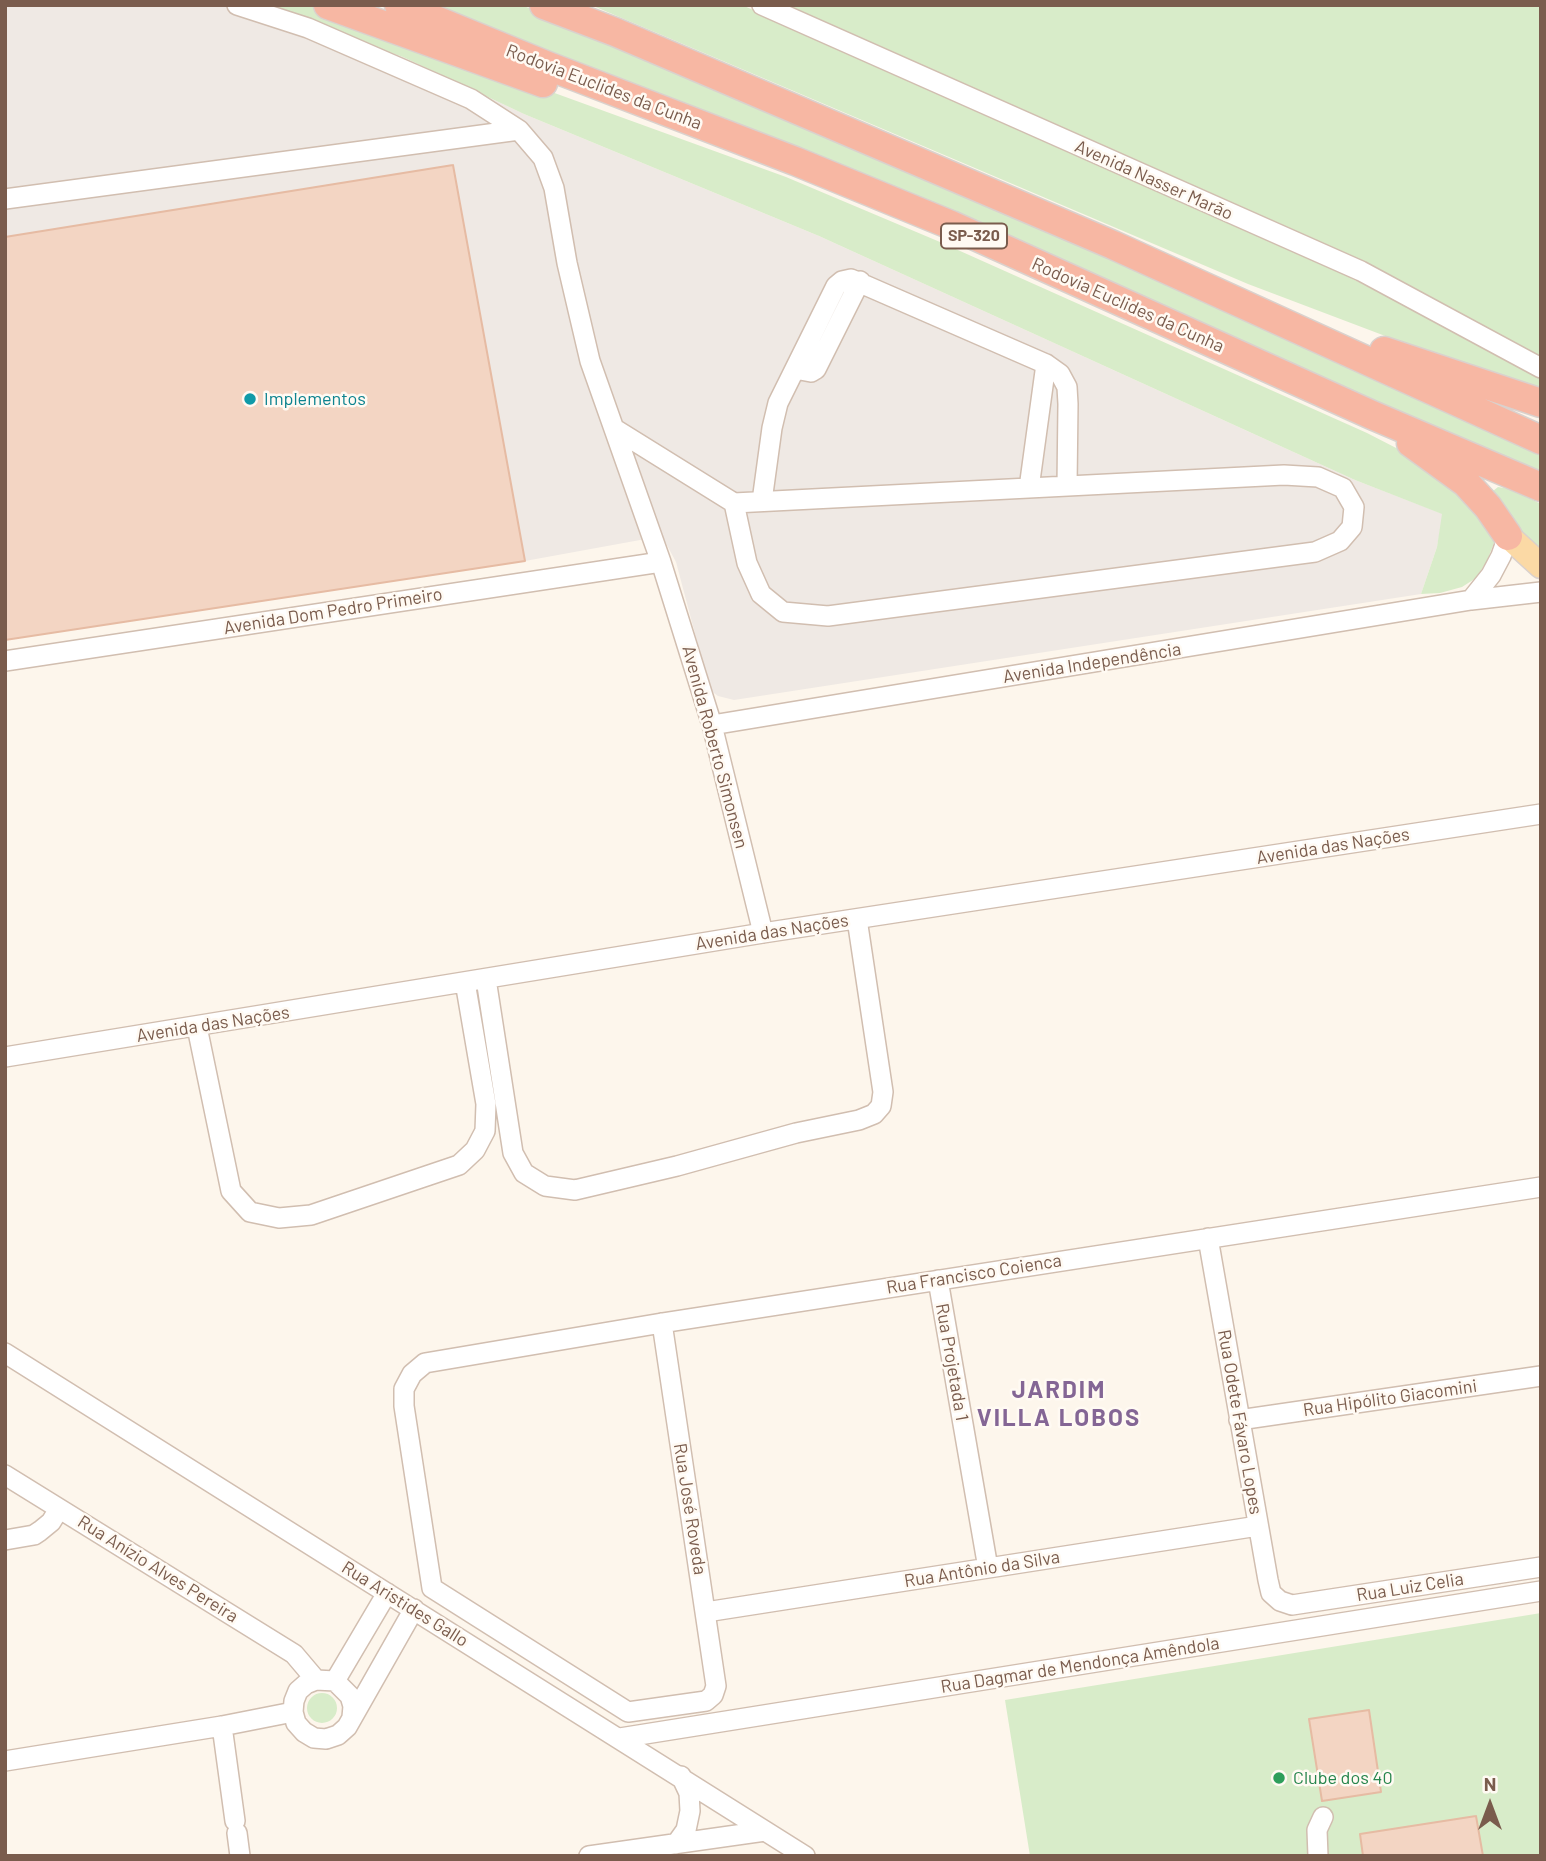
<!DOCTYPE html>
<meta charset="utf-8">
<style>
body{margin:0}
#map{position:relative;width:1546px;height:1861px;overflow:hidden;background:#fdf6ec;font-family:Barlow,sans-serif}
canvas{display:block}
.frame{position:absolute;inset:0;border:7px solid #7a5c4d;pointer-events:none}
.north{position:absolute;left:1455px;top:1770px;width:70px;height:70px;-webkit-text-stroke:5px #fffaf3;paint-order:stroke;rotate:0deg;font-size:19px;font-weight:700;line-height:28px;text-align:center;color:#7a5c4d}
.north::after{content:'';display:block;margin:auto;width:24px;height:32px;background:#7a5c4d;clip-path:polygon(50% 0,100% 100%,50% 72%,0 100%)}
</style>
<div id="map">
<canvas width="1546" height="1861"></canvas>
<div class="frame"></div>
<div class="north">N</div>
</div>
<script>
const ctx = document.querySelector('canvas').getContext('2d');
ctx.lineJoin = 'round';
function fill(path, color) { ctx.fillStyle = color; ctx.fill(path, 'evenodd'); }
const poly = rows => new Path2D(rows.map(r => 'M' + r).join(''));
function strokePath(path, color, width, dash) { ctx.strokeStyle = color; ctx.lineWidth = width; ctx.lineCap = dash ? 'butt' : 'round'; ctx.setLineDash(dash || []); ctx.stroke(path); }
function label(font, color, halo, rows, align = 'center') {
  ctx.font = font + ' Barlow,sans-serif'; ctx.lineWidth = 5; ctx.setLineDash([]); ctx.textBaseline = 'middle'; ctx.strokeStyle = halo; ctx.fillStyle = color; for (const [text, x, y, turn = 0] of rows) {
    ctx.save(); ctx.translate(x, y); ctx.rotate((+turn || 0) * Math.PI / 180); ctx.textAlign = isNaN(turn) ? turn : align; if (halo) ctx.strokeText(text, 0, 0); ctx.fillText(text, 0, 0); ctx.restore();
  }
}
fill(poly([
 [5,5,257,5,403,57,524,114,819,236,1355,480,1443,514,1437,547,1421,594,734,700,718,696,710,690,676,562,662,536,525,561,5,640]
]), '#efe9e4');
fill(poly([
 [257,5,312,5,786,177,940,242,1367,433,1435,468,1460,488,1495,540,1487,561,1476,578,1462,587,1440,593,1421,594,1437,547,1442,514,1355,480,819,236,524,114,403,57],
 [421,5,521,5,612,40,1541,448,1541,477],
 [591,5,742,5,1347,276,1541,376,1541,395,1248,284],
 [783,5,1541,5,1541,362],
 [1498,487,1510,489,1541,504,1541,554,1522,537,1495,497,1493,491],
 [1541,1613,1541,1856,1030,1856,1005,1700],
 '307 1708a15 15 0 1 1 30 0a15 15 0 1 1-30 0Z'
]), '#d8ecc9');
const building = poly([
 [453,165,525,561,5,640,5,237,453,165],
 [1369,1710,1381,1792,1322,1801,1309,1719,1369,1710],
 [1476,1816,1483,1856,1363,1856,1360,1834,1476,1816]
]);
fill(building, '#f3d5c3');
strokePath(building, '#e6bba3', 2);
const minor = poly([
 [237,5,308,28,471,99,519,130,543,158,554,188,567,263,590,361,661,562,712,725,763,933],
 [762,5,1361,271,1541,368],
 [5,199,519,130],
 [795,369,811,372,816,369,860,281],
 [615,429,734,503,1284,475,1318,477,1343,488,1354,507,1352,527,1340,541,1315,552,828,616,783,612,761,594,747,563,734,503],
 [1029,488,1046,364],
 [762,501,772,428,778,403,836,286,842,281,851,279,1046,364,1060,374,1067,387,1068,404,1067,486],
 [1471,600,1491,575,1501,556,1508,536],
 [5,661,661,562],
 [712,725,1471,600,1541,592],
 [486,979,513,1153,524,1173,545,1186,575,1190,677,1166,796,1133,859,1120,874,1114,881,1106,883,1092,857,919],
 [197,1027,231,1191,250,1212,279,1218,311,1215,459,1165,475,1150,485,1131,486,1104,465,982],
 [5,1057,763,933,1541,814],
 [1208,1238,1268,1580,1271,1593,1280,1601,1292,1605,1541,1567],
 [938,1280,988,1568],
 [662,1323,716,1686,713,1695,706,1701,628,1712,432,1588,404,1406,404,1389,412,1374,425,1363,662,1323,1541,1187],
 [5,1353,805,1856],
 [1239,1420,1541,1376],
 [5,1475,294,1654,316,1680],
 [5,1540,34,1535,40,1531,51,1522,59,1509],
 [706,1612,1258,1526],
 [335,1681,387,1593],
 [352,1717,353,1706,350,1696,335,1681,316,1680,306,1684,298,1691,294,1701,293,1712,296,1723,304,1732,314,1738,326,1739,338,1735,347,1727,414,1609],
 [222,1726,235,1821],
 [620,1738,1541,1591],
 [5,1761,222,1726,293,1712],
 [237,1833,240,1856],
 [676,1844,686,1830,690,1811,689,1793,681,1776],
 [589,1856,765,1831],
 [1318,1856,1317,1830,1323,1817]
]);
const major = poly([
 [1508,536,1541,566]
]);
const highway = poly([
 [328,5,543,83],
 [399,5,548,66,795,161,951,225,1372,415,1541,487],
 [544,5,615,32,1113,245,1541,440],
 [1384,351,1541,403],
 [1411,443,1466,483,1488,507,1508,536]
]);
strokePath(minor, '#d1beb0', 22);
strokePath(major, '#dad1cd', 27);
strokePath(highway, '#dad1cd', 31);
strokePath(minor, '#fff', 19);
strokePath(major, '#fbd9a5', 24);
strokePath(highway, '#f7b7a3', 28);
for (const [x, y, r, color] of [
 [250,399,7,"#0f9aa8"],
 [1279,1778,7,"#2e9e5b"]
]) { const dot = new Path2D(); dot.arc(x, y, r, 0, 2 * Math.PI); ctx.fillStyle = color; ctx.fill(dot); strokePath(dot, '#fffaf3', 2.5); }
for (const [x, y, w] of [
 [974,236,66]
]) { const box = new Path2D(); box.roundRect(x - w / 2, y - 12.5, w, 25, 5); ctx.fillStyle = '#fffaf3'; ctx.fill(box); strokePath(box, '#7a5c4d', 2); }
label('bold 16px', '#7a5c4d', null, [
 ["SP-320",974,236]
]);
label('18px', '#7a5c4d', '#fffaf3', [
 ["Rodovia Euclides da Cunha",604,87,21],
 ["Avenida Nasser Marão",1154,180,24],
 ["Rodovia Euclides da Cunha",1128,305,24],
 ["Avenida Dom Pedro Primeiro",333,611,-9],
 ["Avenida Independência",1092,663,-9],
 ["Avenida Roberto Simonsen",715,747,75],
 ["Avenida das Nações",1333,846,-9],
 ["Avenida das Nações",772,932,-9],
 ["Avenida das Nações",213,1024,-9],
 ["Rua Francisco Coienca",974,1274,-9],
 ["Rua Projetada 1",952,1362,80],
 ["Rua Hipólito Giacomini",1390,1398,-8],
 ["Rua Odete Fávaro Lopes",1240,1422,80],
 ["Rua José Roveda",690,1509,81],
 ["Rua Anízio Alves Pereira",158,1569,32],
 ["Rua Antônio da Silva",982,1569,-9],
 ["Rua Luiz Celia",1410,1587,-9],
 ["Rua Aristides Gallo",405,1604,32],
 ["Rua Dagmar de Mendonça Amêndola",1080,1665,-9]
]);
label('18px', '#0d838f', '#fffaf3', [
 ["Implementos",264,399]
], 'left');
label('18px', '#27864d', '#fffaf3', [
 ["Clube dos 40",1293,1778]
], 'left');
ctx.letterSpacing = '2px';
label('bold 24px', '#846695', '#fffaf3', [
 ["JARDIM",1059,1390],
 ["VILLA LOBOS",1059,1418]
]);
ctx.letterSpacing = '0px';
</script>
